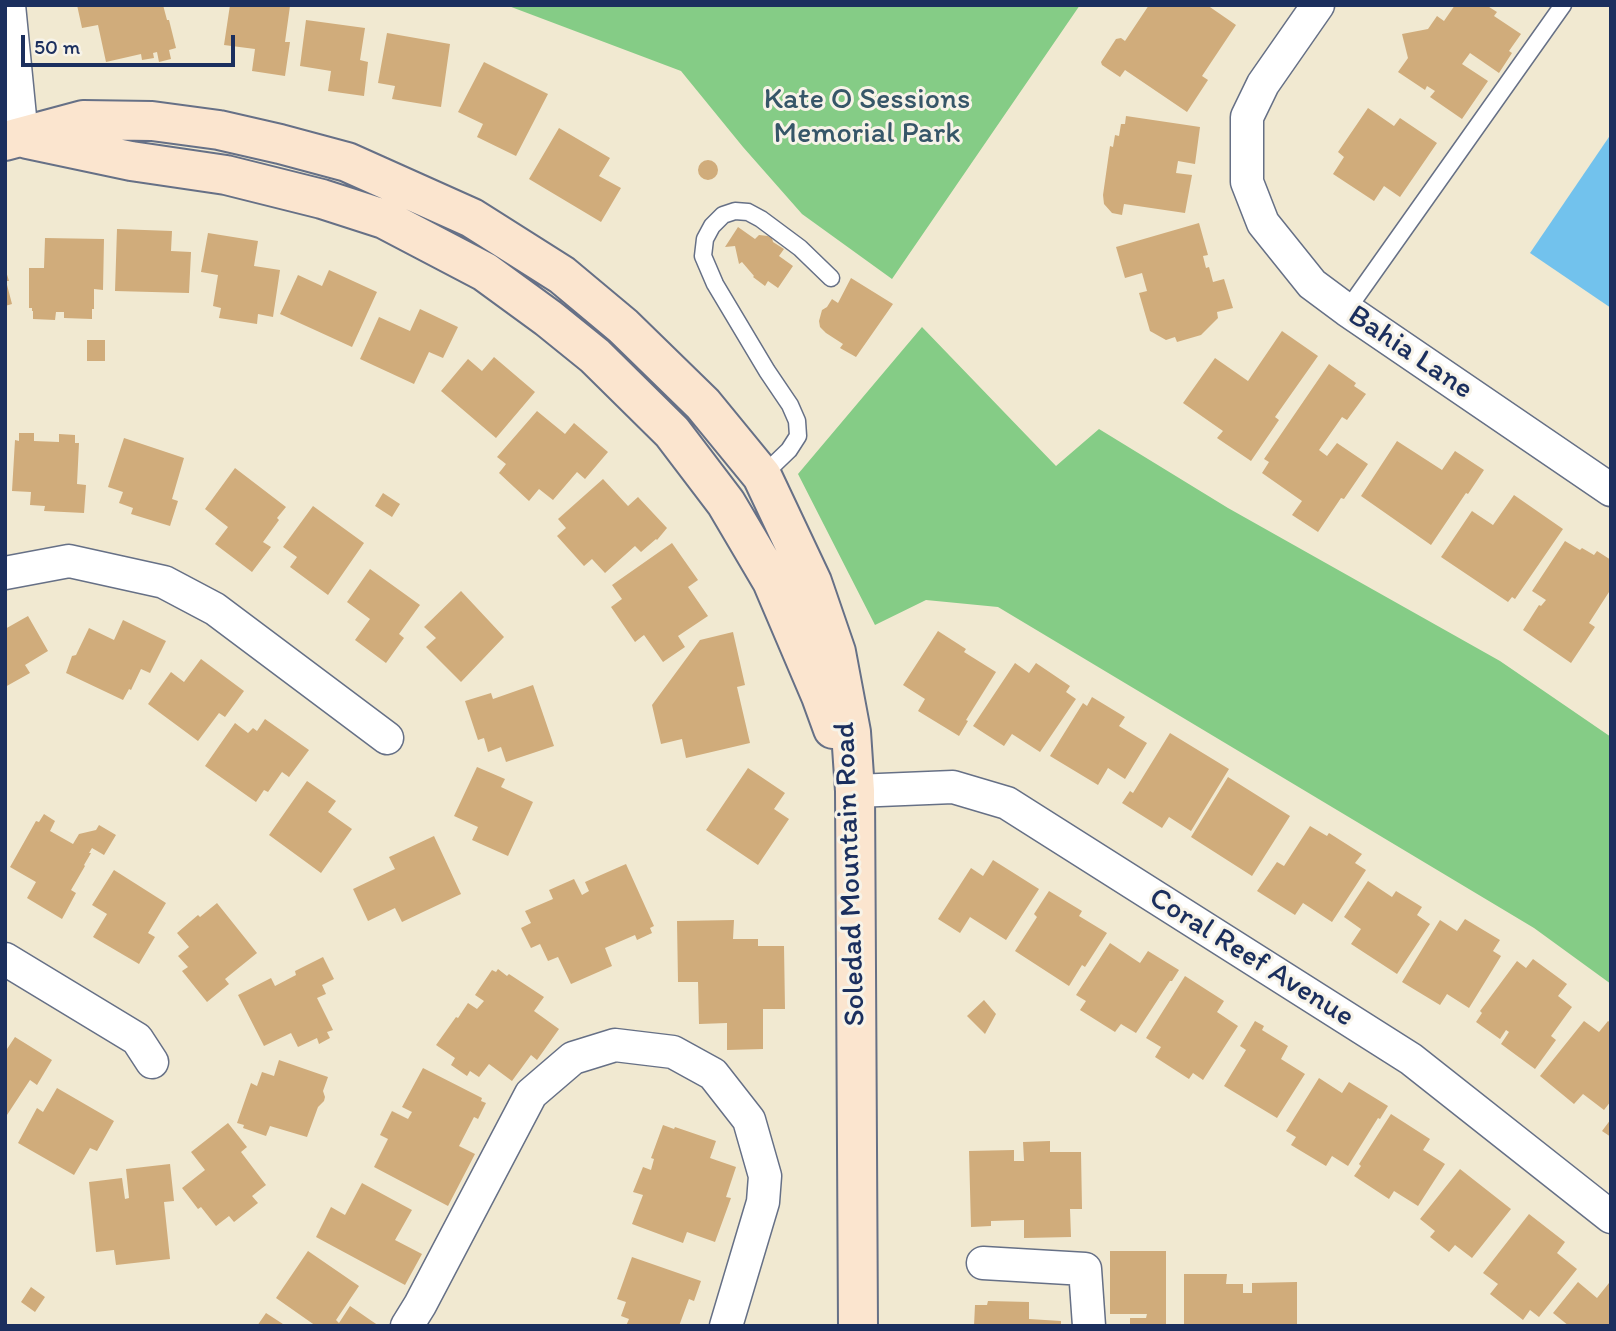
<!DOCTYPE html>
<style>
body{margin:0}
#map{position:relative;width:1616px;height:1331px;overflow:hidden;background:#f1e9d1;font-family:Itim,sans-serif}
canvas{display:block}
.frame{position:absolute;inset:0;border:7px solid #1b2f5e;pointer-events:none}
.scale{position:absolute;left:21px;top:35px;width:214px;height:32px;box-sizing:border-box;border:4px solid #1b2f5e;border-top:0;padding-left:9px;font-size:21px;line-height:24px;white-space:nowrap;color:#1b2f5e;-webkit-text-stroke:5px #f7f3e8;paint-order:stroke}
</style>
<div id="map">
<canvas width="1616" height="1331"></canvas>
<div class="frame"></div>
<div class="scale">50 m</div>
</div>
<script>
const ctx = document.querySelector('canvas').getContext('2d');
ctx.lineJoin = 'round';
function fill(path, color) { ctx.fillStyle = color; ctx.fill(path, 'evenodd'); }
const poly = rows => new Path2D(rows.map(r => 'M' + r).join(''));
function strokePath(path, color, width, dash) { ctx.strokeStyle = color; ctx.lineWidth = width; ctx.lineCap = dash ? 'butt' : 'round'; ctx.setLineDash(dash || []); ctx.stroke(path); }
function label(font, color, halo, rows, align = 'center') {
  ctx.font = font + ' Itim,sans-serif'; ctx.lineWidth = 6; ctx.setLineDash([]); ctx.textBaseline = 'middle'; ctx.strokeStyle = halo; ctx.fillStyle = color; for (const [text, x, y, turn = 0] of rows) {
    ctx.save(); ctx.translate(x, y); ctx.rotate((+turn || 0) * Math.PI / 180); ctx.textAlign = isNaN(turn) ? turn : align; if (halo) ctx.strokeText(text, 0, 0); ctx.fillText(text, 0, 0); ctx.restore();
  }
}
fill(poly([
 [506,5,1080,5,892,279,802,214,743,147,681,71],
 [922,327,1056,466,1099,429,1228,508,1500,661,1611,737,1611,984,1534,928,998,607,926,600,875,625,798,474]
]), '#85cc86');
fill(poly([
 [1611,134,1611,308,1530,253]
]), '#72c2ed');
fill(poly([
 [77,5,163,5,167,20,169,20,176,48,169,50,171,59,159,62,157,52,153,53,154,58,142,60,141,54,106,62,98,25,82,28],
 [230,5,290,6,285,42,290,42,285,76,252,71,255,49,224,45],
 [1149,5,1207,5,1236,25,1202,76,1208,80,1187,112,1125,70,1120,77,1102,65,1101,62,1116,39,1121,38,1125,41],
 [1455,5,1486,5,1497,12,1494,16,1521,34,1509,51,1512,53,1499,73,1470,53,1462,64,1488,81,1462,119,1430,97,1435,91,1427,86,1425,90,1398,72,1408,58,1402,34,1428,29,1437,16,1444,21],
 [306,20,365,28,360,60,368,62,364,96,328,91,331,71,300,66],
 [387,33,450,44,441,107,392,99,395,86,378,83],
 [484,62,548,94,516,156,477,137,483,124,458,112],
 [1368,108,1394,126,1400,118,1437,143,1400,197,1384,186,1374,201,1333,174,1344,157,1338,152],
 [1126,116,1200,127,1195,164,1178,161,1176,173,1192,175,1185,213,1124,204,1122,215,1112,213,1104,204,1103,195,1110,146,1113,147,1115,135,1119,136,1121,124,1125,124],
 [559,128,610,158,599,176,621,188,601,222,529,179],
 '698 170a10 10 0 1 1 20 0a10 10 0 1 1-20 0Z',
 [1199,223,1208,255,1203,256,1206,268,1209,267,1213,282,1224,279,1233,308,1217,312,1218,318,1201,335,1177,342,1175,337,1166,340,1150,331,1139,293,1147,291,1142,273,1125,278,1116,247],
 [738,227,755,239,759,235,768,236,772,238,773,242,784,249,779,256,793,266,778,288,768,281,765,286,753,277,754,276,742,262,739,264,735,246,725,247],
 [117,229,172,231,171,251,191,252,189,293,115,291],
 [208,233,258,241,254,266,280,270,273,317,258,314,257,324,219,318,221,308,213,306,218,275,201,272],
 [45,238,104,239,103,290,94,289,94,309,92,309,92,319,64,318,64,312,56,312,55,320,33,319,33,311,32,311,32,308,29,308,29,268,44,268],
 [5,268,9,281,6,281,12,304,5,306],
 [329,270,377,292,352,347,280,314,298,275,322,286],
 [851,278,893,304,856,357,840,348,843,344,826,333,820,327,819,321,822,310,827,307,832,299,838,303],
 [420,309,458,327,443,358,429,352,414,384,360,359,379,317,410,331],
 [1282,331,1318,356,1275,417,1279,420,1251,461,1217,438,1223,431,1183,403,1215,358,1248,381],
 [87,340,105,340,105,361,87,361],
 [494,357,535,392,496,438,441,391,468,359,482,371],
 [1329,364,1356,383,1354,386,1366,394,1347,420,1342,417,1319,450,1327,456,1337,443,1368,464,1344,499,1341,498,1318,532,1292,515,1302,501,1262,473,1269,462,1264,459],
 [537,411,565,434,574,423,608,452,585,479,577,472,553,500,539,489,529,501,499,473,506,464,497,457],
 [19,433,34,433,34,441,59,442,59,434,75,435,75,443,79,443,77,484,86,485,84,513,44,511,45,506,30,505,31,492,12,491,15,440,19,441],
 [124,438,184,458,172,499,178,501,170,526,131,514,133,508,119,503,123,492,108,487],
 [1397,441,1442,470,1455,451,1484,470,1468,494,1466,493,1431,545,1361,496],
 [235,468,286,507,277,518,279,520,263,542,271,547,252,572,215,544,228,527,205,509],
 [603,479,628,506,638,497,667,528,657,540,656,539,641,552,635,546,605,573,592,559,584,566,557,536,566,528,558,519],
 [383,493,400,504,392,517,375,506],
 [1514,495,1563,529,1515,599,1512,597,1508,602,1441,557,1472,511,1493,525],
 [313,506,364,543,328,595,290,567,297,557,283,547],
 [1565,541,1580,550,1582,548,1594,555,1597,551,1611,560,1611,593,1609,592,1589,623,1595,627,1571,663,1523,630,1539,605,1541,606,1546,600,1532,591],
 [672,543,698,580,688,587,708,616,678,636,685,647,663,662,644,635,635,642,611,607,622,599,612,585],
 [370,569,420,605,399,634,404,638,386,663,355,640,370,619,347,602],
 [461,591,504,637,461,682,426,647,436,638,424,627],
 [28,616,48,651,25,665,30,673,5,687,5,629],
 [123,620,166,641,150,673,141,669,131,690,129,689,123,700,66,673,72,656,76,655,89,628,114,640],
 [938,631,966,649,964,652,996,672,966,720,968,721,959,736,918,711,925,699,903,685],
 [733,632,745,685,737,687,750,743,686,758,682,739,661,744,652,705,700,640],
 [201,659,244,691,225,717,219,713,198,741,148,704,171,672,184,682],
 [1015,663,1029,673,1036,663,1070,686,1066,692,1076,699,1040,752,1012,734,1004,746,973,726],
 [533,685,554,746,506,762,501,747,488,752,484,738,478,740,465,701,491,693,493,699],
 [1092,697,1125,717,1119,726,1147,743,1125,779,1108,768,1098,785,1050,756,1083,703,1087,706],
 [265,719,309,750,289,777,282,772,268,792,264,790,256,802,205,766,235,723,248,733,253,728,257,731],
 [1170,733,1229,769,1191,831,1169,817,1162,828,1122,803,1130,791,1133,793],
 [477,767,505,779,501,787,533,802,508,856,472,840,478,827,454,816],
 [748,768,785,793,774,809,789,819,758,865,706,830],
 [1228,777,1290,816,1252,876,1191,837],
 [307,781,336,801,328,812,352,829,321,873,269,835],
 [44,814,55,821,50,831,73,844,79,834,96,830,99,825,116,835,104,855,92,848,89,853,91,853,84,865,85,866,71,890,76,893,62,919,27,898,36,882,10,867,36,821,39,822],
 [1310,826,1327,836,1329,833,1362,854,1355,863,1366,870,1332,922,1303,903,1295,915,1257,891,1277,862,1284,866],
 [434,836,461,894,402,922,395,908,368,921,353,889,395,869,389,857],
 [993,860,1039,889,1006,940,970,917,960,933,938,919,971,868,983,876],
 [626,864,654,926,650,928,652,933,637,940,635,935,605,948,612,966,571,984,558,957,548,961,540,944,531,948,521,928,531,923,525,911,553,899,549,890,574,879,582,895,589,891,585,882],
 [114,870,166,903,148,933,155,937,139,964,93,937,107,914,92,905],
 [1368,881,1392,897,1396,891,1422,907,1417,915,1430,924,1397,974,1351,944,1361,929,1344,917],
 [1049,891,1082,911,1079,916,1107,933,1085,967,1082,965,1069,986,1015,951,1037,917,1034,914],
 [217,903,257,953,225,979,229,984,207,1002,182,971,188,967,178,956,189,947,177,933,198,915,200,917],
 [1465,919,1500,940,1493,951,1501,956,1469,1008,1447,994,1440,1005,1402,982,1440,920,1457,931],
 [734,920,733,939,758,939,758,946,784,946,785,1009,763,1009,763,1049,727,1050,727,1023,699,1024,698,982,678,982,677,921],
 [1110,943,1140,963,1148,951,1179,970,1172,981,1170,981,1136,1033,1121,1024,1115,1032,1080,1010,1086,1001,1076,995],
 [323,957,334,979,322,985,326,994,317,998,333,1030,327,1032,330,1038,319,1044,317,1038,298,1047,291,1033,264,1046,238,995,271,978,275,986,296,975,295,971],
 [1533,959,1567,984,1558,996,1572,1007,1551,1036,1556,1040,1535,1069,1501,1044,1509,1032,1506,1030,1500,1039,1476,1022,1482,1013,1480,1011,1517,961,1526,968],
 [498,969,507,976,509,974,544,997,534,1011,559,1029,537,1060,531,1055,512,1081,489,1064,479,1077,470,1071,467,1076,451,1065,455,1058,436,1045,456,1017,458,1018,468,1003,477,1009,484,1001,475,995,492,970,496,972],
 [1185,976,1224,1001,1217,1012,1238,1026,1203,1080,1193,1073,1189,1079,1155,1057,1161,1047,1146,1038],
 [984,1000,996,1014,985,1034,967,1016],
 [1255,1021,1264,1026,1262,1030,1288,1046,1281,1059,1305,1074,1277,1118,1224,1086,1246,1050,1240,1046],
 [1584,1021,1599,1032,1608,1021,1611,1023,1611,1101,1604,1110,1583,1094,1574,1104,1540,1076],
 [15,1037,52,1060,37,1085,30,1080,7,1115,5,1114,5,1052],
 [279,1060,328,1077,323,1091,325,1097,324,1101,318,1107,307,1137,270,1126,266,1136,243,1128,244,1125,237,1123,251,1083,257,1086,262,1072,274,1076],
 [423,1068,482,1098,481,1101,486,1103,478,1119,474,1117,459,1146,475,1154,448,1206,374,1167,388,1139,380,1135,392,1111,408,1119,412,1112,402,1107],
 [1319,1078,1342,1093,1349,1082,1388,1106,1380,1119,1378,1118,1348,1166,1332,1156,1326,1166,1291,1145,1296,1137,1286,1131],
 [57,1088,114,1121,97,1151,90,1148,74,1175,18,1143,37,1108,43,1112],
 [1391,1114,1430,1139,1423,1150,1445,1164,1418,1206,1394,1191,1389,1199,1354,1176,1361,1166,1359,1164],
 [1611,1119,1611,1137,1602,1131],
 [228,1123,247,1147,241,1152,266,1185,252,1196,258,1203,234,1222,229,1216,216,1226,201,1207,198,1209,182,1188,205,1170,191,1152],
 [663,1125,674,1129,675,1127,716,1141,710,1158,736,1167,726,1197,731,1198,715,1242,687,1232,683,1243,632,1224,643,1195,633,1192,643,1167,651,1170,654,1159,651,1158],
 [1050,1141,1050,1152,1081,1152,1082,1209,1070,1209,1071,1237,1024,1238,1024,1220,991,1221,991,1226,971,1227,969,1151,1014,1150,1014,1161,1024,1161,1023,1142],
 [170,1164,174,1201,164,1202,170,1259,116,1265,114,1250,96,1252,89,1182,122,1178,125,1199,129,1198,126,1169],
 [1460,1169,1511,1209,1472,1258,1455,1245,1449,1252,1430,1237,1435,1231,1420,1219],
 [362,1183,412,1210,395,1240,422,1254,405,1285,316,1237,331,1207,345,1215],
 [1529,1214,1565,1242,1557,1253,1577,1269,1539,1317,1530,1310,1523,1320,1490,1294,1498,1284,1483,1273],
 [308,1251,359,1286,336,1320,339,1323,350,1306,379,1326,316,1326,276,1298],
 [1110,1251,1166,1251,1166,1326,1130,1326,1130,1318,1146,1318,1147,1314,1110,1314],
 [632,1257,701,1281,694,1301,689,1299,679,1326,626,1326,629,1319,621,1316,626,1302,617,1299],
 [1184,1274,1227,1274,1226,1284,1243,1284,1243,1293,1252,1293,1252,1283,1297,1282,1297,1326,1184,1326],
 [1578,1282,1597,1298,1609,1283,1611,1285,1611,1326,1569,1326,1553,1313],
 [31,1287,45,1297,35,1312,21,1302],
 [988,1301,1029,1302,1029,1319,1061,1321,1061,1326,974,1326,975,1305,987,1305],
 [266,1313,286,1326,257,1326]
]), '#d0ac7b');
const lane = poly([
 [1347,310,1563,5],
 [762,476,789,450,798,436,797,421,790,405,767,371,715,284,703,256,705,239,712,226,723,215,735,211,748,212,761,219,800,248,831,278]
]);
const street = poly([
 [9,5,22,137],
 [1318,5,1263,84,1247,117,1247,182,1263,223,1312,284,1347,310,1611,490],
 [5,573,69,561,164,582,215,609,387,738],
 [855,791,953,787,1007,803,1411,1059,1611,1217],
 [5,959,137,1039,152,1062],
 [983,1263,1085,1269,1089,1326],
 [407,1326,420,1305,531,1094,573,1058,615,1045,673,1052,713,1074,749,1120,765,1176,763,1202,726,1326]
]);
const secondary = poly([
 [27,139,131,161,226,175,322,199,384,219,485,272,548,318,595,356,672,432,726,503,772,581,821,696,833,729],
 [5,141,83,120,152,121,219,130,280,144,347,162,472,218,562,275,623,326,703,404,762,476,812,582,836,652,851,732,855,791,858,1326]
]);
strokePath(lane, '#667086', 19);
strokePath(street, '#667086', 35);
strokePath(secondary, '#667086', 42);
strokePath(lane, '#fff', 16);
strokePath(street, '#fff', 32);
strokePath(secondary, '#fbe5cf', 38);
label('30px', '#365668', '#f7f3e8', [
 ["Kate O Sessions",867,100],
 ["Memorial Park",867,134]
]);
label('30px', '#1b2f5e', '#f7f3e8', [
 ["Bahia Lane",1410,353,34],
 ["Soledad Mountain Road",851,874,-92],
 ["Coral Reef Avenue",1251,958,32]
]);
</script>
